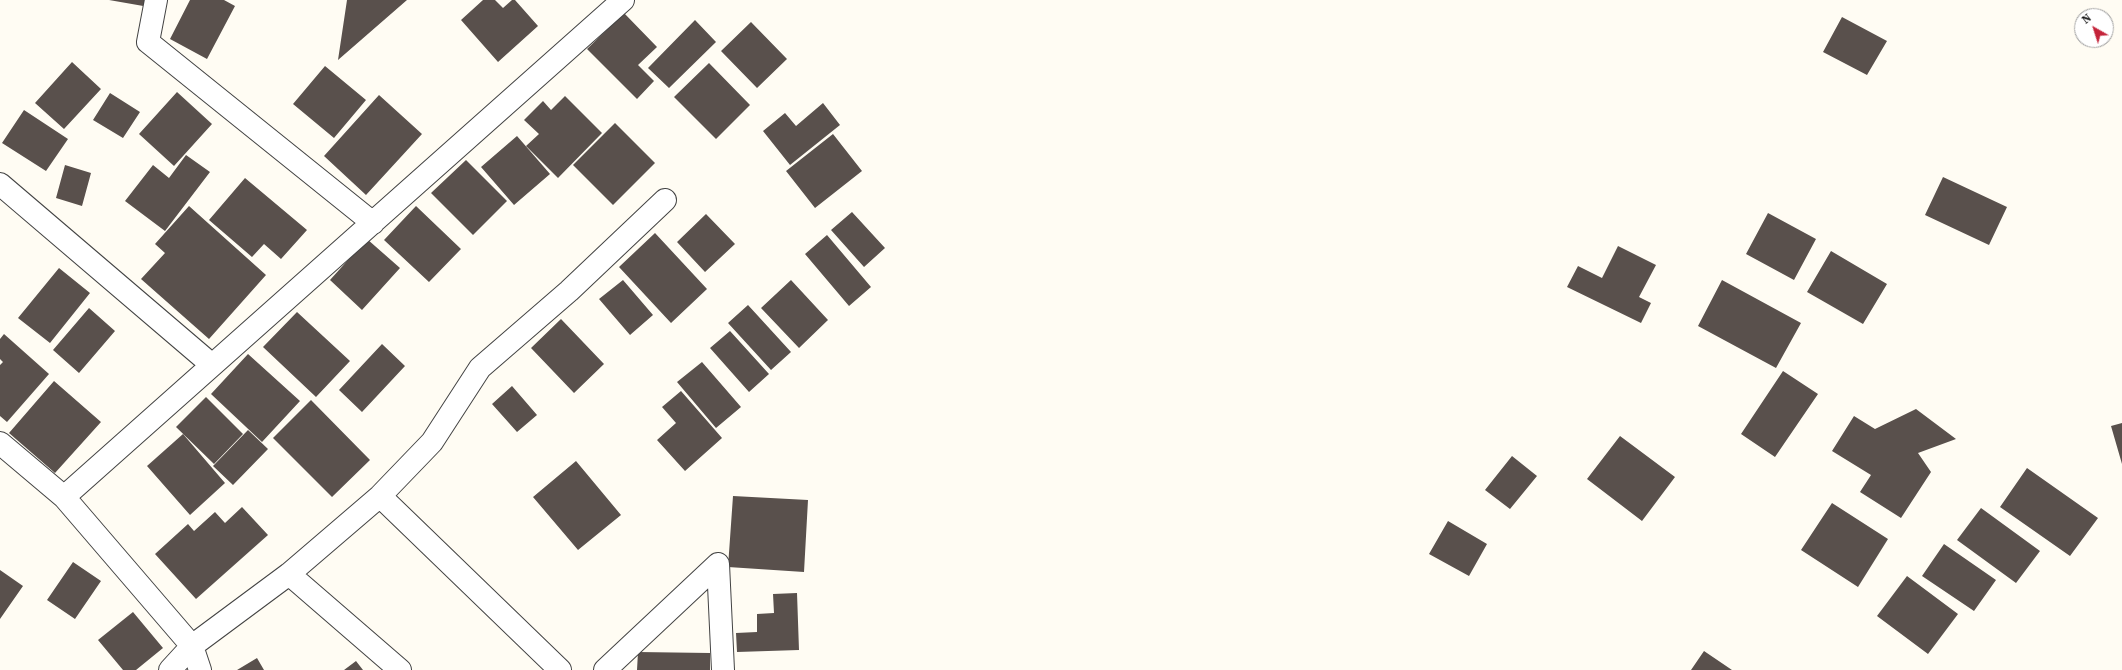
<!DOCTYPE html>
<style>
body{margin:0}
#map{position:relative;width:2122px;height:670px;overflow:hidden;background:#fffcf3;font-family:"Source Serif 4",serif}
canvas{display:block}
.north{position:absolute;left:2074px;top:8px;width:40px;height:40px;box-sizing:border-box;background:#fff;border:1px solid #9f9f9f;border-radius:50%;rotate:321deg;font-size:11px;font-weight:700;line-height:16px;text-align:center;color:#101010}
.north::after{content:'';display:block;margin:auto;width:14px;height:18px;background:#c42339;clip-path:polygon(50% 0,100% 100%,50% 72%,0 100%)}
</style>
<div id="map">
<canvas width="2122" height="670"></canvas>
<div class="north">N</div>
</div>
<script>
const ctx = document.querySelector('canvas').getContext('2d');
ctx.lineJoin = 'round';
function fill(path, color) { ctx.fillStyle = color; ctx.fill(path, 'evenodd'); }
const poly = rows => new Path2D(rows.map(r => 'M' + r).join(''));
function strokePath(path, color, width, dash) { ctx.strokeStyle = color; ctx.lineWidth = width; ctx.lineCap = dash ? 'butt' : 'round'; ctx.setLineDash(dash || []); ctx.stroke(path); }
fill(poly([
 [109,0,150,0,149,7],
 [190,0,224,0,235,6,207,59,170,39],
 [347,0,407,0,338,60],
 [483,0,495,0,503,8,512,0,515,0,538,26,498,62,461,20],
 [624,13,657,47,638,65,654,81,637,99,587,49],
 [1842,17,1887,41,1867,75,1823,52],
 [695,20,716,42,669,88,648,68],
 [751,22,787,59,757,88,721,51],
 [72,62,101,89,64,129,35,103],
 [709,63,750,105,716,139,674,97],
 [325,66,366,100,334,138,293,104],
 [177,92,212,124,174,166,139,134],
 [110,93,140,112,123,138,93,120],
 [379,95,422,134,366,195,324,156],
 [565,96,602,133,558,178,526,146,539,134,524,120,543,101,551,110],
 [823,103,840,125,790,165,763,131,785,113,796,126],
 [24,110,68,139,46,171,2,143],
 [615,123,655,163,613,205,573,165],
 [833,134,862,171,815,208,786,171],
 [517,136,550,174,514,205,481,167],
 [186,155,210,172,165,231,125,201,153,165,169,178],
 [466,160,507,201,473,235,431,193],
 [65,165,91,173,82,206,56,198],
 [1943,177,2007,207,1989,245,1925,215],
 [245,178,307,230,281,259,264,244,252,257,209,220],
 [189,206,266,275,209,339,141,279,165,253,155,244],
 [416,206,461,249,429,282,384,240],
 [852,212,885,248,864,267,831,230],
 [1768,213,1816,239,1794,280,1746,254],
 [706,214,735,244,705,272,677,242],
 [655,233,707,289,671,323,619,267],
 [827,235,871,287,849,306,805,254],
 [367,239,400,268,362,310,330,280],
 [1618,246,1656,265,1639,297,1651,303,1641,323,1567,287,1578,266,1602,278],
 [1831,251,1887,284,1863,324,1807,292],
 [59,268,90,293,50,343,18,318],
 [623,280,653,315,630,335,599,299],
 [791,280,828,320,799,348,761,308],
 [1722,280,1801,323,1776,368,1698,326],
 [748,305,791,352,771,370,728,323],
 [89,308,115,331,79,373,53,350],
 [297,312,350,361,316,397,263,347],
 [561,319,604,364,574,393,531,348],
 [730,331,769,374,749,392,710,348],
 [4,334,49,374,7,422,0,416,0,365,3,362,0,359,0,339],
 [382,344,405,366,362,412,339,390],
 [248,354,300,401,262,442,211,394],
 [702,362,741,407,716,428,677,382],
 [1783,371,1818,394,1775,457,1741,434],
 [54,381,101,422,55,473,9,433],
 [512,386,537,415,517,432,492,404],
 [681,391,722,438,685,471,657,440,676,423,662,407],
 [206,397,243,434,214,464,176,427],
 [311,400,370,460,332,497,273,438],
 [1916,409,1956,439,1918,453,1931,472,1901,518,1860,492,1871,475,1832,451,1854,416,1875,429],
 [2122,423,2122,464,2111,426],
 [248,430,268,449,233,485,213,466],
 [183,434,225,483,190,515,147,466],
 [1620,436,1675,477,1642,521,1587,479],
 [1512,456,1537,476,1510,509,1485,490],
 [576,461,621,515,578,550,533,497],
 [2027,468,2098,518,2070,556,2000,507],
 [733,496,808,500,804,572,728,567],
 [1832,503,1888,539,1858,587,1801,550],
 [242,507,268,535,196,599,155,554,188,524,194,531,215,512,225,523],
 [1981,508,2040,551,2016,583,1957,540],
 [1448,521,1487,544,1469,576,1429,554],
 [1944,544,1996,580,1974,611,1922,576],
 [73,562,101,581,75,619,47,600],
 [0,570,23,586,0,619],
 [1907,576,1958,614,1928,654,1877,616],
 [797,593,799,650,737,652,736,633,757,632,757,614,774,613,773,594],
 [133,612,163,648,136,670,123,670,98,640],
 [1704,651,1732,670,1691,670],
 [638,652,710,653,710,670,637,670],
 [257,658,264,670,237,670],
 [356,661,363,670,344,670]
]), '#59504c');
const minor = poly([
 [156,0,148,42,373,223],
 [0,184,212,365],
 [0,443,64,497,192,646,200,670],
 [380,496,560,670],
 [64,497,623,0],
 [289,574,400,670],
 [170,670,192,646,289,574,380,496,432,442,480,368,569,291,665,200],
 [605,670,718,564,723,670]
]);
strokePath(minor, '#434343', 24);
strokePath(minor, '#fff', 22);
</script>
